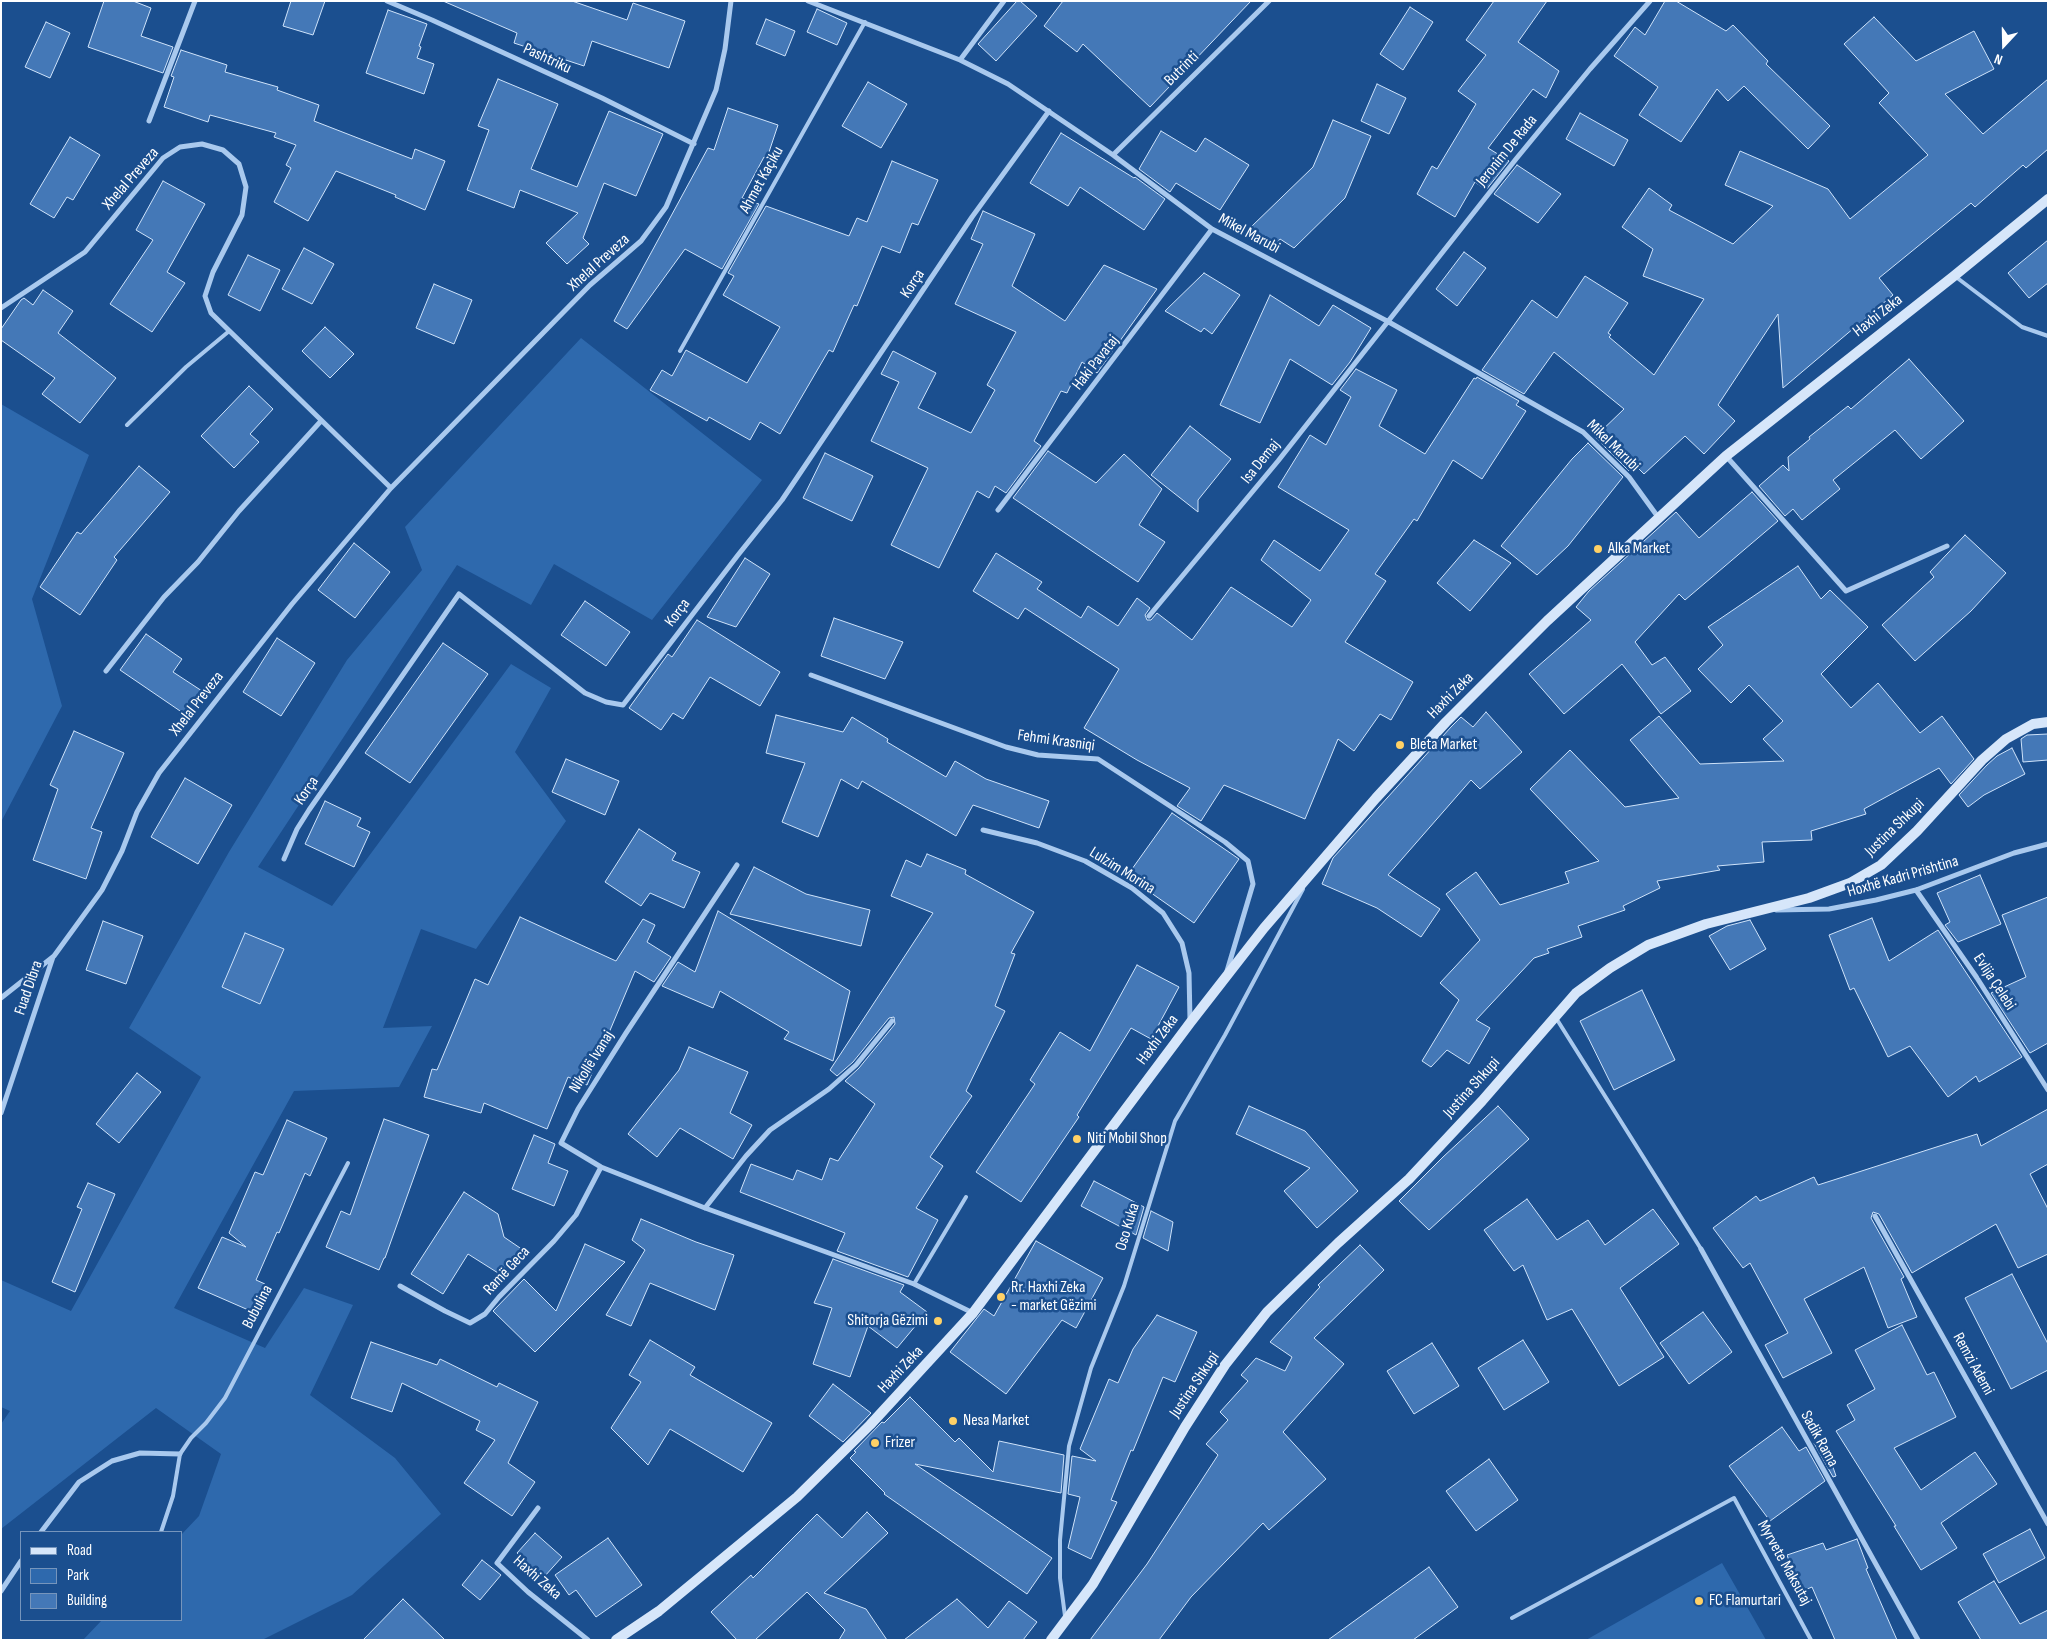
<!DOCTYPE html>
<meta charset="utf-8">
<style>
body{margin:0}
#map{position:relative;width:2049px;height:1641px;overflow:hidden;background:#1b4f8f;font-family:"Sofia Sans Condensed",sans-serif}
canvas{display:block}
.frame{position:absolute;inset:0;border:2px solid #fff;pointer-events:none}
.legend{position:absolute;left:20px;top:1531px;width:162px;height:90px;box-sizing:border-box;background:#1b4f8f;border:1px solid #7695bc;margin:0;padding:6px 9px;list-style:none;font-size:15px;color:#fff}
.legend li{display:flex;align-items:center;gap:10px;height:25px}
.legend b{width:25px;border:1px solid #7695bc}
.north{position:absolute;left:1979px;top:20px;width:50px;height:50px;-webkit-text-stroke:4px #1b4f8f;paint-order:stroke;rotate:201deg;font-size:14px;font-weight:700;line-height:20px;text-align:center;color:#fff}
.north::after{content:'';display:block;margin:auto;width:18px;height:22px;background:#fff;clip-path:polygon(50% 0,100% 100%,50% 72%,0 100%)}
</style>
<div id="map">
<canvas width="2049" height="1641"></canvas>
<div class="frame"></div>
<ul class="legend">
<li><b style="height:6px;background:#d6e6fa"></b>Road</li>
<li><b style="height:14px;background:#2e69ad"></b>Park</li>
<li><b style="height:14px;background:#4478b7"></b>Building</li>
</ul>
<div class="north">N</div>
</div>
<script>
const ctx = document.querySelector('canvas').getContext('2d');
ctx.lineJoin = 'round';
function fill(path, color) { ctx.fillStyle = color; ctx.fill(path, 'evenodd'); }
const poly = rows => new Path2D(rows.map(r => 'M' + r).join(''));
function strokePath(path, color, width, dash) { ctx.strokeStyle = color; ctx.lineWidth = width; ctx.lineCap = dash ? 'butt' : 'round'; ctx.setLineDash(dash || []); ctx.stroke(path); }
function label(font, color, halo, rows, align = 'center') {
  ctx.font = font + ' "Sofia Sans Condensed",sans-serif'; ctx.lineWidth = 5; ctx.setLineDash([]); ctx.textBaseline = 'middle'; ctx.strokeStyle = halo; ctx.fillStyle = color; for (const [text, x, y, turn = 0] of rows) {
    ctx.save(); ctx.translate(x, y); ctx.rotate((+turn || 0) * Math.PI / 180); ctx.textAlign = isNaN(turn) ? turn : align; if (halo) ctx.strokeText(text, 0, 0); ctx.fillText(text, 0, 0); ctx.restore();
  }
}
fill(poly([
 [581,338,762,480,652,620,554,564,531,605,457,565,258,867,332,906,511,664,551,688,515,752,566,821,476,949,421,929,383,1028,432,1026,399,1087,294,1091,174,1308,265,1348,304,1288,353,1305,310,1395,395,1458,441,1514,352,1595,262,1640,83,1640,102,1620,181,1620,181,1535,199,1516,221,1454,156,1408,1,1529,1,1424,10,1411,1,1407,1,1280,71,1311,201,1077,129,1028,229,852,347,660,422,570,405,527],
 [1,404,89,455,32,599,62,706,1,822],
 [1722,1563,1766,1640,1586,1640]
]), '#2e69ad');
const building = poly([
 [104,1,133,1,151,8,141,36,173,47,163,73,88,47,104,1],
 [291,1,325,1,313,35,283,26,291,1],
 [443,1,572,1,627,20,633,3,685,21,669,68,592,41,584,66,514,43,517,33,443,1],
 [1017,1,1020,1,1037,16,996,61,978,44,1017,1],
 [1063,1,1251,1,1150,107,1083,44,1077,52,1044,26,1063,1],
 [1494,1,1547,1,1518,42,1559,71,1546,98,1533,89,1488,148,1509,161,1486,190,1475,182,1455,217,1417,194,1432,166,1437,169,1476,104,1458,91,1486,55,1466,40,1494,1],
 [1665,1,1676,1,1726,31,1733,25,1768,61,1766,64,1830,126,1808,149,1744,86,1728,101,1717,89,1681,142,1639,115,1658,87,1614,56,1635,27,1645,35,1665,1],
 [1410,7,1433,22,1403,70,1380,54,1410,7],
 [817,9,847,23,837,45,807,32,817,9],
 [388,10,427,24,419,46,421,47,417,58,434,64,424,94,366,73,388,10],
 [1874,17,1916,61,1974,31,1994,69,1945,94,1983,134,2048,79,2048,149,2026,168,2023,165,1975,207,1971,203,1879,278,1893,295,1783,388,1778,314,1718,405,1735,421,1704,454,1685,436,1644,474,1634,464,1629,471,1595,437,1624,409,1554,352,1524,394,1482,370,1532,300,1557,318,1585,276,1628,303,1608,333,1611,335,1609,337,1654,375,1704,299,1643,276,1653,249,1622,227,1649,188,1672,205,1669,210,1733,244,1773,206,1725,185,1740,151,1828,189,1850,219,1928,155,1879,103,1889,93,1844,44,1874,17],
 [766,19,795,31,785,56,756,44,766,19],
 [46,22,70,33,50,78,25,67,46,22],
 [181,50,227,65,225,72,278,87,277,90,319,105,314,121,412,159,415,149,445,161,425,210,395,197,396,195,336,171,308,221,274,202,291,168,286,165,296,145,274,137,276,133,210,115,208,122,164,107,174,77,171,76,181,50],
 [498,79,558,104,531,169,577,187,609,111,663,134,636,196,604,183,583,238,589,244,567,264,546,243,578,213,520,190,514,208,467,190,489,130,478,126,498,79],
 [868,82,907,104,881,148,842,126,868,82],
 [1377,84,1406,98,1389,134,1361,121,1377,84],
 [728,108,778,125,767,158,764,157,742,198,759,204,722,269,685,249,627,329,614,321,708,148,714,150,728,108],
 [1580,113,1628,140,1614,166,1566,139,1580,113],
 [1333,120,1371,136,1345,198,1294,248,1280,239,1273,249,1251,227,1313,167,1333,120],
 [1161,131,1196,152,1205,138,1249,165,1220,210,1176,183,1170,192,1139,169,1161,131],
 [1061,133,1134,178,1135,177,1165,199,1144,230,1080,187,1068,206,1030,183,1061,133],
 [70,137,100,155,73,200,67,197,54,218,30,204,70,137],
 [892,161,938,180,918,225,912,223,900,253,882,246,857,306,854,305,833,352,829,350,780,434,760,422,750,440,709,417,707,421,650,390,662,370,672,376,686,350,747,383,780,327,723,295,734,276,728,273,766,206,849,236,857,218,867,222,892,161],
 [1517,165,1561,194,1538,223,1494,194,1517,165],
 [163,181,205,204,167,272,185,283,152,332,110,304,153,240,136,230,163,181],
 [983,211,1035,234,1012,286,1065,321,1104,265,1157,289,1097,373,1082,362,1067,393,1061,391,1034,441,1041,446,1006,493,995,486,989,498,977,491,939,568,891,545,928,468,871,441,899,382,881,374,893,351,936,373,918,408,971,433,995,390,987,385,1016,332,955,304,983,244,971,239,983,211],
 [2048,240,2048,283,2029,298,2008,273,2048,240],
 [304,248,334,264,312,304,282,289,304,248],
 [1464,252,1486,268,1457,306,1436,289,1464,252],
 [248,255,280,270,260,311,228,295,248,255],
 [1204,273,1240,295,1212,334,1204,328,1201,332,1165,311,1204,273],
 [434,284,472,300,454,344,416,328,434,284],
 [43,290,73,311,58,333,116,378,80,423,42,394,55,378,1,340,1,329,21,300,24,298,33,305,43,290],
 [1270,295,1319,326,1333,305,1371,328,1350,362,1332,385,1290,359,1260,423,1220,405,1270,295],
 [325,327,354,354,330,378,302,351,325,327],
 [1909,359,1964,421,1921,459,1895,430,1833,480,1840,489,1802,520,1793,509,1785,516,1759,486,1783,465,1789,471,1788,457,1810,439,1809,437,1848,406,1851,409,1909,359],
 [1356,369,1397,390,1379,426,1425,454,1474,378,1476,379,1477,377,1519,401,1516,405,1526,411,1482,479,1453,460,1417,521,1414,519,1375,574,1386,581,1345,642,1413,682,1391,720,1380,714,1354,751,1338,739,1305,819,1224,785,1201,821,1177,806,1190,788,1137,760,1084,728,1119,669,1025,608,1018,619,973,591,996,553,1042,582,1037,589,1081,618,1088,606,1118,626,1137,598,1150,608,1145,615,1147,620,1151,620,1157,613,1192,640,1231,587,1292,627,1311,600,1261,560,1274,540,1320,571,1349,530,1278,487,1310,435,1326,445,1351,397,1340,390,1356,369],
 [249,386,273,409,250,434,259,442,234,468,201,436,249,386],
 [1190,426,1231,459,1198,500,1198,512,1151,475,1190,426],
 [1588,443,1623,477,1568,546,1537,575,1501,546,1572,459,1588,443],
 [1048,451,1096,483,1124,454,1162,489,1139,525,1165,542,1138,582,1013,498,1048,451],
 [825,453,873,476,852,521,803,498,825,453],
 [139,466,170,492,114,557,117,560,80,615,40,587,77,532,81,534,139,466],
 [1752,492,1778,521,1685,600,1679,594,1635,642,1652,665,1665,657,1691,691,1661,714,1622,664,1564,714,1529,674,1591,620,1576,607,1589,591,1676,512,1699,538,1752,492],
 [1965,535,2006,573,1971,611,1915,661,1882,625,1934,577,1930,572,1965,535],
 [1474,540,1511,563,1470,611,1437,583,1474,540],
 [354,543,390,572,355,618,318,590,354,543],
 [745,558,770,574,736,627,707,617,745,558],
 [1798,566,1821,599,1830,590,1868,627,1821,674,1851,708,1878,683,1920,733,1942,716,1974,759,1951,784,1939,768,1864,809,1866,814,1811,831,1812,840,1762,842,1764,862,1717,866,1720,870,1657,881,1660,888,1623,906,1625,910,1578,926,1582,937,1547,949,1549,953,1534,958,1476,1020,1490,1028,1469,1064,1447,1050,1431,1067,1422,1061,1459,1000,1440,983,1480,940,1446,894,1476,872,1500,905,1569,883,1565,872,1599,861,1530,789,1570,750,1625,807,1679,798,1630,740,1659,716,1700,764,1784,761,1763,739,1783,721,1749,685,1731,703,1698,669,1723,645,1708,627,1798,566],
 [585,601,630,632,606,666,561,635,585,601],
 [834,618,903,642,885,679,821,656,834,618],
 [697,620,780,672,760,706,710,677,683,719,673,713,661,730,629,708,668,654,672,657,697,620],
 [146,634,182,659,173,672,202,691,186,715,120,670,146,634],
 [277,638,315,663,281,716,243,692,277,638],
 [443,643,488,674,410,783,365,753,443,643],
 [1486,712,1522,752,1480,789,1471,780,1388,875,1440,909,1421,937,1377,908,1322,884,1333,858,1451,727,1461,717,1473,727,1486,712],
 [776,715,843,732,852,717,888,739,887,742,946,777,955,761,986,779,1049,801,1039,828,973,805,956,836,862,781,858,789,841,779,818,837,782,822,805,763,766,753,776,715],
 [74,731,124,753,91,828,102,832,86,879,33,860,58,789,50,785,74,731],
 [2048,734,2048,760,2023,762,2021,739,2027,735,2048,734],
 [2012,748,2025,774,1984,795,1968,807,1959,795,1987,765,1997,756,2012,748],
 [566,759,619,781,605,815,552,792,566,759],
 [185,778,232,805,198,864,151,837,185,778],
 [325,801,361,818,357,826,370,832,354,867,305,844,325,801],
 [1172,813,1239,859,1194,923,1127,876,1172,813],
 [639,829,676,853,672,860,700,872,684,908,650,893,641,906,605,882,639,829],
 [927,854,966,870,965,874,1034,912,1011,953,1015,954,995,1006,1005,1011,966,1091,972,1096,930,1157,943,1166,916,1208,938,1220,908,1277,837,1251,845,1233,740,1192,751,1164,793,1180,797,1170,822,1180,830,1158,838,1161,875,1104,845,1081,859,1068,895,1024,894,1017,889,1018,853,1062,837,1076,830,1070,933,913,891,896,906,860,921,867,927,854],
 [754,867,806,894,870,910,861,946,730,914,754,867],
 [1980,875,2001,924,1958,942,1945,925,1950,922,1937,893,1980,875],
 [2048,897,2048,1043,2030,1053,1991,993,2026,977,2002,915,2048,897],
 [718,911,850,991,833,1061,784,1039,789,1032,720,991,713,1008,662,986,678,962,695,972,718,911],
 [520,917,616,961,643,919,655,925,647,942,671,957,654,982,635,971,587,1085,568,1077,547,1129,484,1103,481,1113,424,1097,432,1069,437,1070,475,979,488,985,520,917],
 [1872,918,1889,961,1938,930,2022,1057,1979,1082,1976,1076,1948,1097,1910,1046,1888,1057,1854,988,1850,990,1829,935,1872,918],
 [1750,920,1766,949,1730,970,1709,936,1727,926,1750,920],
 [103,921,143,936,126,984,86,970,103,921],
 [245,933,284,949,260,1004,222,987,245,933],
 [1137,965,1179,987,1151,1039,1131,1028,1077,1115,1079,1117,1021,1202,976,1172,1035,1084,1030,1080,1060,1032,1090,1051,1137,965],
 [1642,990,1675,1060,1614,1090,1580,1021,1642,990],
 [689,1047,748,1072,730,1113,752,1125,733,1159,680,1128,657,1157,628,1134,679,1070,689,1047],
 [137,1073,161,1092,119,1143,96,1124,137,1073],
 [1249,1106,1305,1131,1358,1191,1317,1228,1284,1191,1310,1168,1236,1134,1249,1106],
 [1498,1106,1529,1139,1429,1230,1399,1201,1443,1157,1498,1106],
 [2048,1109,2048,1164,2030,1174,2048,1209,2048,1254,2018,1268,1996,1224,1912,1273,1879,1214,1873,1212,1871,1218,1904,1277,1901,1279,1917,1317,1888,1328,1864,1267,1804,1299,1832,1353,1783,1378,1765,1345,1788,1333,1750,1263,1743,1268,1713,1228,1756,1196,1760,1201,1814,1177,1818,1185,1977,1134,1981,1146,2048,1109],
 [384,1119,429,1135,385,1258,384,1258,379,1270,326,1247,341,1211,350,1215,384,1119],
 [287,1120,327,1138,310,1176,305,1173,279,1233,277,1232,256,1280,265,1284,253,1312,198,1288,222,1237,246,1247,229,1233,255,1172,263,1175,287,1120],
 [534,1135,555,1144,548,1163,568,1171,554,1206,512,1189,534,1135],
 [1094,1181,1144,1207,1136,1235,1081,1206,1094,1181],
 [88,1183,115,1194,75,1292,52,1282,82,1209,77,1207,88,1183],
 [464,1192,498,1214,504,1237,523,1250,506,1278,468,1254,443,1294,411,1274,464,1192],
 [1527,1199,1557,1240,1588,1220,1605,1245,1653,1209,1679,1244,1620,1288,1664,1357,1619,1386,1572,1309,1547,1320,1523,1265,1514,1271,1484,1230,1527,1199],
 [1151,1211,1173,1222,1168,1251,1143,1238,1151,1211],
 [641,1219,696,1242,734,1255,715,1310,650,1283,631,1326,606,1315,645,1250,632,1240,641,1219],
 [1036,1241,1103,1278,1076,1328,1062,1320,1006,1394,950,1352,984,1309,994,1316,1036,1241],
 [585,1244,625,1262,535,1352,493,1311,524,1279,556,1311,585,1244],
 [1360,1245,1384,1270,1314,1338,1344,1364,1283,1432,1326,1479,1269,1530,1263,1523,1191,1597,1159,1640,1090,1640,1147,1564,1218,1455,1206,1444,1228,1420,1220,1412,1248,1381,1241,1375,1256,1358,1285,1371,1292,1357,1270,1342,1320,1287,1318,1285,1360,1245],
 [833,1259,904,1285,900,1292,927,1312,897,1348,868,1326,850,1377,813,1364,832,1308,814,1303,833,1259],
 [2012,1274,2048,1344,2048,1370,2011,1389,1965,1298,2012,1274],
 [1703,1312,1732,1352,1689,1384,1660,1343,1703,1312],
 [1157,1315,1197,1332,1175,1382,1163,1377,1133,1451,1131,1450,1111,1500,1117,1502,1091,1559,1068,1548,1080,1497,1068,1494,1072,1456,1096,1461,1080,1449,1109,1379,1118,1383,1133,1349,1157,1315],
 [1902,1325,1927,1375,1934,1372,1956,1417,1894,1448,1921,1490,1975,1452,1997,1484,1941,1523,1957,1548,1921,1570,1894,1526,1896,1526,1836,1431,1855,1420,1847,1405,1875,1389,1855,1350,1902,1325],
 [650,1340,695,1367,690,1375,772,1423,743,1472,670,1429,648,1465,611,1428,641,1382,629,1375,650,1340],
 [1523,1340,1549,1382,1504,1410,1478,1368,1523,1340],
 [371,1342,437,1365,440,1359,497,1387,499,1383,538,1402,508,1463,535,1482,512,1516,464,1483,495,1440,476,1430,480,1421,402,1383,392,1412,351,1398,371,1342],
 [1432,1343,1459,1386,1414,1414,1387,1371,1432,1343],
 [833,1384,871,1413,843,1442,809,1416,833,1384],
 [910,1397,955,1442,959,1438,993,1472,999,1441,1064,1455,1061,1493,915,1464,1052,1558,1027,1594,884,1494,885,1493,850,1458,856,1452,854,1451,882,1422,884,1423,910,1397],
 [1782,1427,1799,1451,1806,1447,1825,1481,1770,1521,1729,1466,1782,1427],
 [1823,1438,1836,1476,1833,1477,1814,1443,1823,1438],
 [1489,1459,1518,1500,1476,1531,1446,1491,1489,1459],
 [867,1512,888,1533,824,1593,866,1609,887,1640,839,1640,845,1630,807,1592,755,1640,737,1640,711,1612,751,1575,753,1578,817,1514,842,1538,867,1512],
 [2030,1529,2045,1558,1999,1583,1983,1554,2030,1529],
 [535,1533,562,1557,544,1577,517,1553,535,1533],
 [608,1538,642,1585,596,1617,576,1590,569,1595,555,1575,608,1538],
 [1857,1539,1868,1568,1866,1569,1897,1640,1835,1640,1812,1587,1800,1592,1787,1555,1823,1543,1826,1550,1857,1539],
 [482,1560,501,1575,480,1600,462,1585,482,1560],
 [1429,1567,1458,1607,1413,1640,1328,1640,1429,1567],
 [1994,1581,2020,1624,2048,1610,2048,1640,1981,1640,1958,1602,1994,1581],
 [403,1599,445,1640,363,1640,403,1599],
 [957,1599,988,1628,1009,1601,1037,1622,1023,1640,904,1640,957,1599]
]);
fill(building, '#4478b7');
strokePath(building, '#cfe3fa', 1);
strokePath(poly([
 [1956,277,2022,327,2048,336],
 [680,351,865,22],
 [127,425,186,367,228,332],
 [1556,1018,1701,1249],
 [914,1284,966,1197],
 [161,1532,173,1496,180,1454,191,1438,206,1423,225,1398,348,1163],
 [1065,1616,1060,1578,1060,1540,1069,1446,1091,1368,1124,1286,1175,1121,1225,1035,1303,889],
 [1512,1618,1734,1498,1811,1640]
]), '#a9c9ee', 4);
strokePath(poly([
 [387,1,432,20,602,98,694,144],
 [808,1,960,60,1008,84,1113,155,1212,229,1387,321,1583,432,1629,477,1658,517],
 [960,60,1004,1],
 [149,121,195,1],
 [1113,155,1269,1],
 [1,308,85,252,163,158,180,147,202,144,223,150,239,164,246,187,242,215,213,272,205,296,211,313,391,488],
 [1726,456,1846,591,1947,546],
 [998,510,1212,229],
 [1149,616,1278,461,1516,159,1590,69,1650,1],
 [106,671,164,597,198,562,239,511,321,421],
 [811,675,1006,747,1038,755,1098,759,1225,842,1248,861,1253,884,1227,971],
 [983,830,1037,843,1085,861,1132,888,1163,913,1182,943,1189,973,1190,1020],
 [284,859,297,829,309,810,459,594,585,693,606,702,623,705,738,555,782,500,972,217,1049,111],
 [737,865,626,1033,578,1109,561,1143,601,1167,705,1208,914,1284,973,1313],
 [1916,890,1977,978,2048,1090],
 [1776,910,1829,909,1876,900,1916,890,2014,853,2048,844],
 [1,998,54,956,102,890,122,851,137,812,159,773,292,604,391,488,590,285,641,241,666,207,716,90,725,49,731,1],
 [1,1113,53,957],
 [705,1208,746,1156,770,1130,829,1089,856,1065,892,1021],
 [1875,1216,2048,1524],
 [1701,1249,1918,1640],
 [400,1286,445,1311,470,1323,485,1314,499,1297,554,1241,576,1215,601,1167],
 [538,1508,497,1563,528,1592,588,1640],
 [41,1532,79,1482,112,1461,140,1453,180,1454],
 [1,1591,21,1561]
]), '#a9c9ee', 5);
strokePath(poly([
 [616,1640,659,1611,797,1497,870,1425,973,1313,1190,1023,1264,928,1376,798,1446,722,1547,621,1726,456,1954,276,2048,199],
 [1051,1640,1093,1584,1185,1427,1225,1365,1267,1312,1338,1243,1409,1179,1482,1101,1576,993,1610,968,1648,945,1706,924,1809,898,1850,883,1881,865,1917,831,1982,760,2006,739,2033,724,2048,722]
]), '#d6e6fa', 10);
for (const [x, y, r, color] of [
 [1598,549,5,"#ffd166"],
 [1400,745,5,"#ffd166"],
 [1077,1139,5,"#ffd166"],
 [1001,1297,5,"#ffd166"],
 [938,1321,5,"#ffd166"],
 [953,1421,5,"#ffd166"],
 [875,1443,5,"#ffd166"],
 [1699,1601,5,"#ffd166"]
]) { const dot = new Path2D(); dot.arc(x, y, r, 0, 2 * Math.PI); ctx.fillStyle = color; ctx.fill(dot); strokePath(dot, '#1b4f8f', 2); }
label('16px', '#fff', '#1b4f8f', [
 ["Pashtriku",547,59,25],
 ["Butrinti",1182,69,-45],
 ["Jeronim De Rada",1507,151,-51],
 ["Xhelal Preveza",131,179,-49],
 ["Ahmet Kaçiku",762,180,-61],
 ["Mikel Marubi",1249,234,28],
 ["Xhelal Preveza",599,263,-42],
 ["Korça",913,284,-57],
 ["Haxhi Zeka",1878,316,-38],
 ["Haki Pavataj",1096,363,-52],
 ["Mikel Marubi",1613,446,44],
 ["Isa Demaj",1261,462,-51],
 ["Korça",678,613,-53],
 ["Haxhi Zeka",1451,696,-45],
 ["Xhelal Preveza",197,704,-52],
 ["Fehmi Krasniqi",1056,741,8],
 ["Korça",307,791,-56],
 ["Justina Shkupi",1895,828,-44],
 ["Lulzim Morina",1122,871,32],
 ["Hoxhë Kadri Prishtina",1903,877,-16],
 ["Evlija Çelebi",1994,982,57],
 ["Fuad Dibra",29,988,-71],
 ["Haxhi Zeka",1158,1040,-53],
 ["Nikollë Ivanaj",592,1062,-58],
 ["Justina Shkupi",1472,1088,-48],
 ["Oso Kuka",1128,1227,-73],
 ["Ramë Geca",507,1271,-47],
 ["Bubulina",258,1307,-62],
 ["Remzi Ademi",1973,1364,61],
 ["Haxhi Zeka",901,1370,-47],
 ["Justina Shkupi",1195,1385,-56],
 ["Sadik Rama",1819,1439,61],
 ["Myrvete Maksutaj",1784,1563,61],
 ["Haxhi Zeka",537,1578,41]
]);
label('16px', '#fff', '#1b4f8f', [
 ["Alka Market",1608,549],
 ["Bleta Market",1410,745],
 ["Niti Mobil Shop",1087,1139],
 ["Rr. Haxhi Zeka",1011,1288],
 ["- market Gëzimi",1011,1306],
 ["Shitorja Gëzimi",928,1321,"right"],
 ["Nesa Market",963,1421],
 ["Frizer",885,1443],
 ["FC Flamurtari",1709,1601]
], 'left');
</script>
